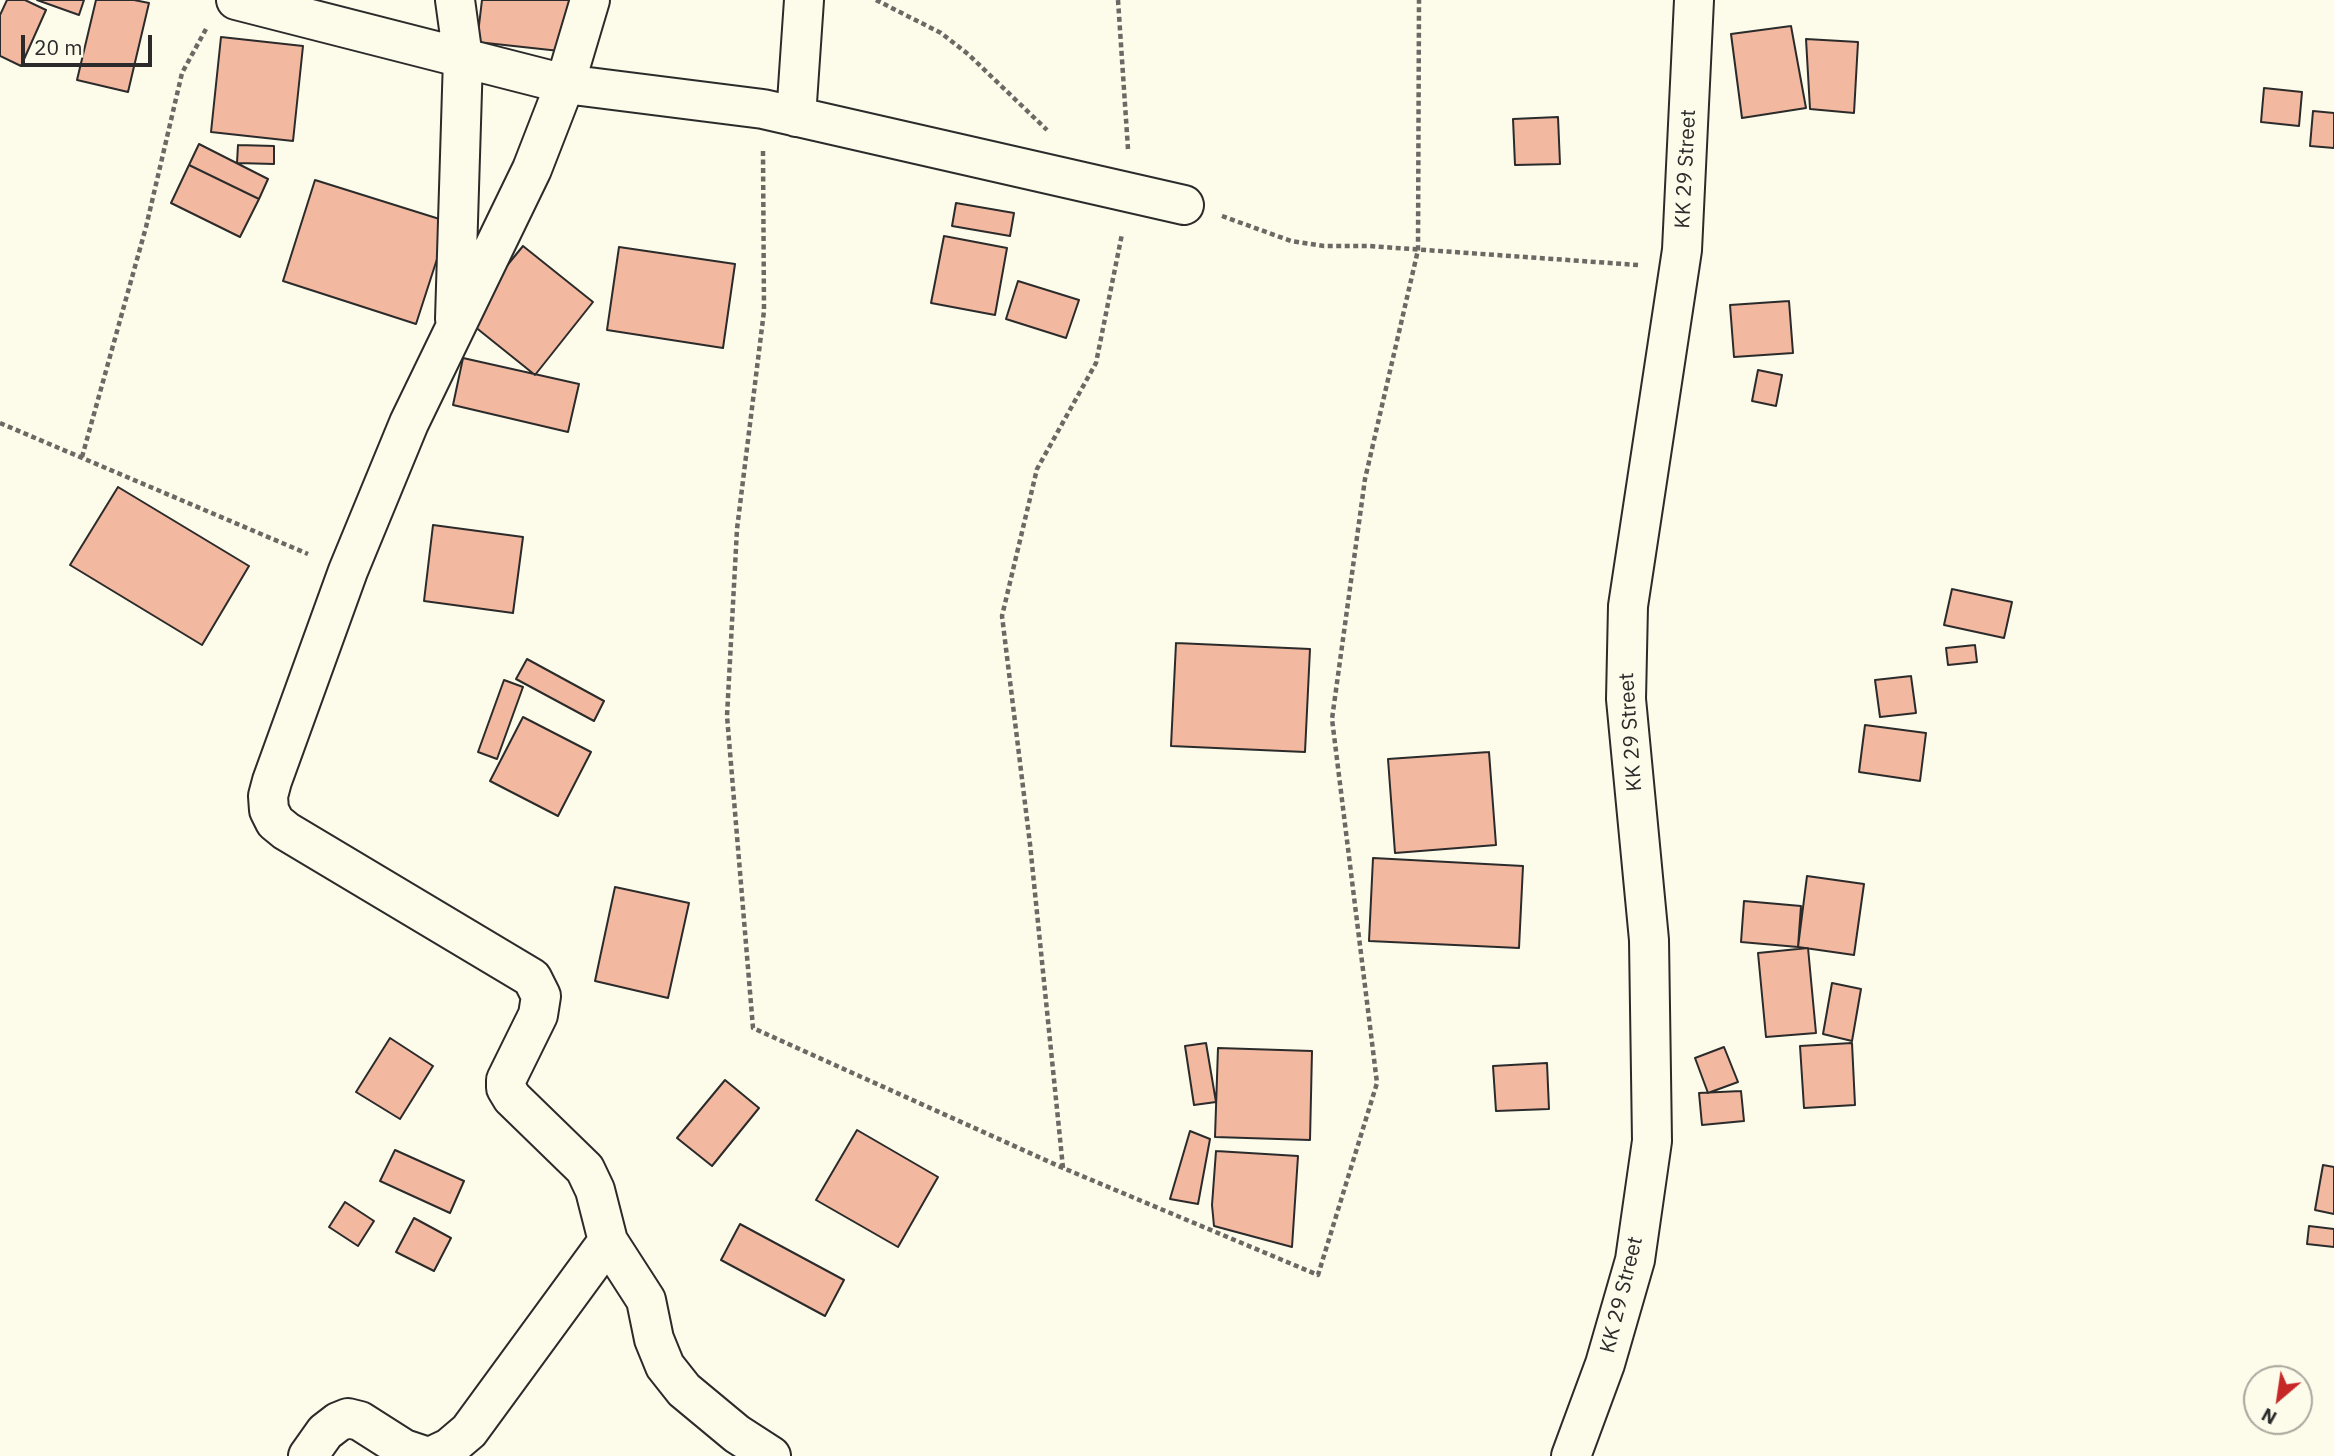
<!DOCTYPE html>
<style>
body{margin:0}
#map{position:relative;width:2334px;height:1456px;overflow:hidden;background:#fdfbea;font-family:"IBM Plex Sans",sans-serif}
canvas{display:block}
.north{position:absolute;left:2243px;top:1365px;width:70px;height:70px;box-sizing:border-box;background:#fdfbea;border:2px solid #a9a89e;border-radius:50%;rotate:209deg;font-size:19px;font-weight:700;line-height:28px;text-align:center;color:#2b2b2b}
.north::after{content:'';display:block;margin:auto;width:24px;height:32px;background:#c62828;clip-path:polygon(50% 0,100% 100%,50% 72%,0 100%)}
.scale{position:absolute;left:21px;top:35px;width:131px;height:32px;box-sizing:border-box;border:4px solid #2b2b2b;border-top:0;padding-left:9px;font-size:21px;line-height:24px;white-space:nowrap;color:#2b2b2b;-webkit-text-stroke:5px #fdfbea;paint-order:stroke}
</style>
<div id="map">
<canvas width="2334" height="1456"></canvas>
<div class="north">N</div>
<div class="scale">20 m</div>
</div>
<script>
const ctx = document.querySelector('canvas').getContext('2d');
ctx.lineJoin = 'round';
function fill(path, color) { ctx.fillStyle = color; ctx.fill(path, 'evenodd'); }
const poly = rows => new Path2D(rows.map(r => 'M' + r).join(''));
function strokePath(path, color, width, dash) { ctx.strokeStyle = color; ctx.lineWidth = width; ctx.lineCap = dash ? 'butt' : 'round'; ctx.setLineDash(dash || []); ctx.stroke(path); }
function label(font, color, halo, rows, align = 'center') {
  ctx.font = font + ' "IBM Plex Sans",sans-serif'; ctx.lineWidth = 5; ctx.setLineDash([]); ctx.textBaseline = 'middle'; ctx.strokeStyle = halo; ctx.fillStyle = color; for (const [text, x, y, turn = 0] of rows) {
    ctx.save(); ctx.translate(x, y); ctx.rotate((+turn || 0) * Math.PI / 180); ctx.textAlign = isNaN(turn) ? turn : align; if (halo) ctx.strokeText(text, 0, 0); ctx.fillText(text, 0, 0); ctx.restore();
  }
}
const building = poly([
 [7,0,25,0,46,10,21,66,0,56,0,15,7,0],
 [37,0,84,0,79,15,37,0],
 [96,0,134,0,149,3,128,92,77,80,96,0],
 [482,0,593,0,587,54,477,42,482,0],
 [1791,26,1806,108,1742,118,1731,34,1791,26],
 [221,37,303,46,293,141,211,132,221,37],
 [1806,39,1858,42,1854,113,1810,109,1806,39],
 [2264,88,2302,92,2299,126,2261,122,2264,88],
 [2313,111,2334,113,2334,148,2310,146,2313,111],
 [1558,117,1560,164,1515,165,1513,119,1558,117],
 [199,144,268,179,259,199,189,165,199,144],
 [238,145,274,146,274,164,237,163,238,145],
 [189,165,259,199,240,237,171,203,189,165],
 [315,180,449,222,416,324,283,281,315,180],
 [956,203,1014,213,1010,236,952,226,956,203],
 [944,236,1007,248,995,315,931,303,944,236],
 [523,246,593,302,535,375,464,318,523,246],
 [619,247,735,264,723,348,607,330,619,247],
 [1018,281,1079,300,1066,338,1006,319,1018,281],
 [1789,301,1793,353,1734,357,1730,305,1789,301],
 [463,358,579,384,568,432,453,405,463,358],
 [1758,370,1782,375,1776,406,1752,401,1758,370],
 [118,487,249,566,202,645,70,565,118,487],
 [433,525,523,537,513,613,424,601,433,525],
 [1952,589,2012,602,2004,638,1944,625,1952,589],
 [1176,643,1310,649,1305,752,1171,746,1176,643],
 [1975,645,1977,662,1948,665,1946,648,1975,645],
 [527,659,604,701,594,721,516,679,527,659],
 [1911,676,1916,713,1880,717,1875,680,1911,676],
 [504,680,523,687,497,759,478,752,504,680],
 [523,717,591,752,558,816,490,781,523,717],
 [1865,725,1926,733,1920,781,1859,772,1865,725],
 [1489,752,1496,845,1395,853,1388,759,1489,752],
 [1373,858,1523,866,1519,948,1369,941,1373,858],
 [1807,876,1864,884,1854,955,1798,947,1807,876],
 [615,887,689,903,668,998,595,981,615,887],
 [1744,901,1801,906,1798,947,1741,942,1744,901],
 [1808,948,1816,1033,1766,1037,1758,953,1808,948],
 [1832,983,1861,989,1852,1041,1823,1034,1832,983],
 [390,1038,433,1066,400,1119,356,1092,390,1038],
 [1206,1043,1216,1102,1194,1105,1185,1046,1206,1043],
 [1852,1043,1855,1105,1804,1108,1800,1046,1852,1043],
 [1724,1047,1738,1082,1708,1093,1695,1058,1724,1047],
 [1218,1048,1312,1051,1310,1140,1215,1137,1218,1048],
 [1547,1063,1549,1109,1496,1111,1493,1066,1547,1063],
 [725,1080,759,1108,712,1166,677,1138,725,1080],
 [1741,1091,1744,1121,1702,1125,1699,1093,1741,1091],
 [857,1130,938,1177,898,1247,816,1200,857,1130],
 [1190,1131,1210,1139,1198,1204,1170,1199,1190,1131],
 [395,1150,464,1181,450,1213,380,1181,395,1150],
 [1216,1151,1298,1156,1292,1247,1214,1226,1212,1205,1216,1151],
 [2323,1165,2334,1167,2334,1214,2315,1210,2323,1165],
 [345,1202,374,1221,358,1246,329,1227,345,1202],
 [414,1218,451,1238,434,1271,396,1252,414,1218],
 [740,1224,844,1280,825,1316,721,1260,740,1224],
 [2309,1226,2334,1229,2334,1247,2307,1244,2309,1226]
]);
fill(building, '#f2b8a0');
strokePath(building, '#2b2b2b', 2);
const street = poly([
 [236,0,565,84,763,109,1184,205],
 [455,0,463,58,455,319],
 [590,0,565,84,532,169,409,423,348,571,272,781,268,796,269,810,275,822,286,831,532,978,541,996,538,1015,506,1080,506,1088,512,1098,585,1169,595,1190,608,1241,646,1300,654,1339,665,1366,684,1390,737,1434,771,1456],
 [796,117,804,0],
 [308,1456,325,1432,338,1422,348,1418,360,1421,404,1449,425,1456],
 [432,1456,449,1448,469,1431,608,1241],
 [1571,1456,1605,1364,1635,1260,1652,1141,1649,940,1626,699,1628,606,1682,250,1694,0]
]);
strokePath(street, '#2b2b2b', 42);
strokePath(poly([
 [876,0,941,33,968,54,1047,130],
 [1118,0,1128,149],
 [763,151,764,311,737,529,727,716,753,1028,1063,1168,1318,1275,1377,1083,1332,719,1365,479,1418,250,1419,0],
 [1222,216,1291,241,1324,246,1369,246,1638,265],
 [0,423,308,554],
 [82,457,146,227,182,73,206,29],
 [1063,1168,1030,844,1002,616,1037,469,1096,363,1122,234]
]), '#6a6964', 4.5, [5, 3.5]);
strokePath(street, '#fdfbea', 38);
label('21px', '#2b2b2b', '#fdfbea', [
 ["KK 29 Street",1686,169,-87],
 ["KK 29 Street",1631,732,-94],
 ["KK 29 Street",1622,1295,-76]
]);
</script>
